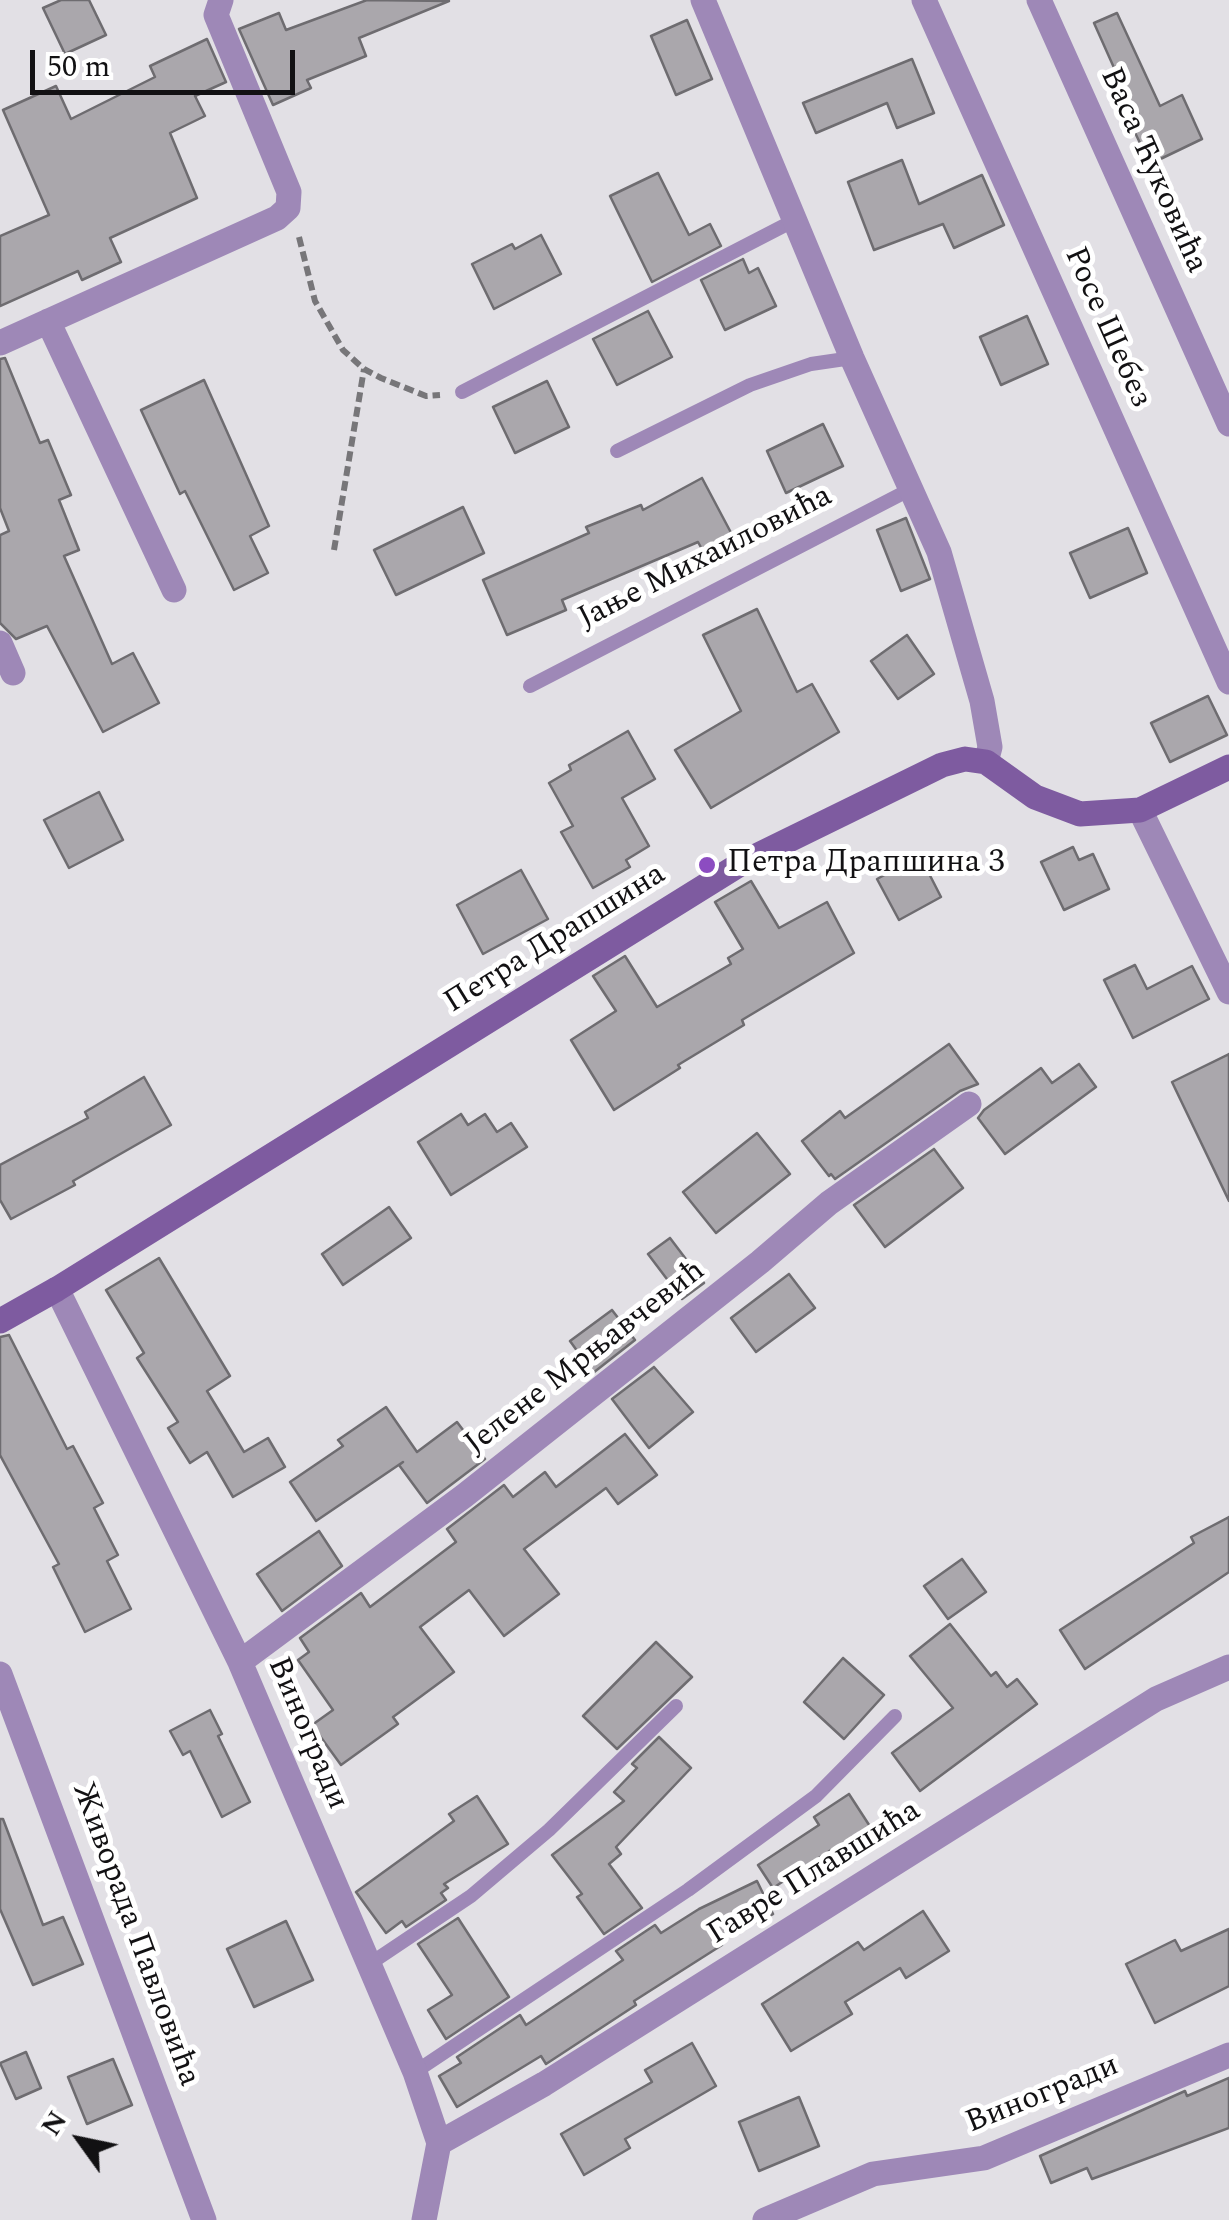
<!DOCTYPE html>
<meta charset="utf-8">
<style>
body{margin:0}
#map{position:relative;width:1229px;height:2220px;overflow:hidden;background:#e2e0e5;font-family:Spectral,serif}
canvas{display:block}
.north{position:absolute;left:30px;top:2090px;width:100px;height:100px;-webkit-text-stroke:8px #fff;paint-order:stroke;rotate:303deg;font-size:28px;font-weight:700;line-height:40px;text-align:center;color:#121113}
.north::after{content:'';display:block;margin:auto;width:35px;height:45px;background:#121113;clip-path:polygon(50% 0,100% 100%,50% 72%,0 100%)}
.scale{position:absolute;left:30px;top:50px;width:265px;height:45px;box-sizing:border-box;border:5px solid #121113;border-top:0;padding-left:12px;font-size:30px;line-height:35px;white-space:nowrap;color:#121113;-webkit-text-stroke:8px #fff;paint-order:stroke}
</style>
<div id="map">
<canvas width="1229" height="2220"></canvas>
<div class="north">N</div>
<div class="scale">50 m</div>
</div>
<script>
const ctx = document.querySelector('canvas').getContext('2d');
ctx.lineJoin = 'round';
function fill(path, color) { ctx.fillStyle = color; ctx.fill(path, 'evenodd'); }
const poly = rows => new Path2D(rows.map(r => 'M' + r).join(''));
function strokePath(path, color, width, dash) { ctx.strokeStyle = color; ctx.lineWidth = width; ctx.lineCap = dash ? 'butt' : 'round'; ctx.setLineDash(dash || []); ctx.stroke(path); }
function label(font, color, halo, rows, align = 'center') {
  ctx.font = font + ' Spectral,serif'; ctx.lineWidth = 10; ctx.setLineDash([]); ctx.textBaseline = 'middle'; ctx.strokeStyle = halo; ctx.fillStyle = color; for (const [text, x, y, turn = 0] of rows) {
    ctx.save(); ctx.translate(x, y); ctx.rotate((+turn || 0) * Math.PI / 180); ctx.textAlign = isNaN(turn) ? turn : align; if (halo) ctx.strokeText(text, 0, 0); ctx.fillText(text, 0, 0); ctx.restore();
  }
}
const building = poly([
 [61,0,89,0,106,35,65,54,43,8,61,0],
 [367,0,449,1,359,38,366,56,307,80,311,88,273,105,239,29,279,13,286,30,367,0],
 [1117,13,1160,106,1182,95,1202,139,1150,164,1129,120,1136,117,1094,23,1117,13],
 [687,20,712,79,676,95,651,36,687,20],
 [207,39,226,82,195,96,205,116,170,133,197,198,110,238,121,262,82,280,78,271,0,306,0,236,49,215,3,110,56,86,71,119,155,77,150,66,207,39],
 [912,59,934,113,897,128,887,103,816,133,803,103,912,59],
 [902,160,919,204,982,175,1004,225,954,248,943,224,874,250,848,182,902,160],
 [658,173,689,235,710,224,721,246,652,282,610,196,658,173],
 [541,235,561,274,494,309,472,264,512,244,515,249,541,235],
 [743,259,749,273,758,268,776,306,725,330,701,280,743,259],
 [648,311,672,357,617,385,593,339,648,311],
 [1027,316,1048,364,1001,385,980,337,1027,316],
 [5,358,40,443,48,440,71,495,59,500,79,550,64,556,112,664,133,653,159,703,103,732,47,626,16,639,0,623,0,535,9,531,0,508,0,359,5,358],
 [204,380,269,526,250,536,268,573,234,590,185,491,180,494,141,410,204,380],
 [547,381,569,427,515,453,493,407,547,381],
 [823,424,843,466,786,493,767,451,823,424],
 [702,478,737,544,708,560,698,542,562,600,566,610,507,635,483,580,589,533,586,527,641,505,643,510,702,478],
 [463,507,484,553,396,595,374,550,463,507],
 [906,518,930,579,901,591,877,530,906,518],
 [1128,528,1147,573,1090,598,1070,553,1128,528],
 [757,609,797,692,812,684,839,732,711,808,675,750,741,711,703,635,757,609],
 [907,635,934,674,898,699,871,661,907,635],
 [1208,696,1227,735,1170,762,1151,723,1208,696],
 [628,731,655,779,622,798,649,846,626,860,630,867,593,888,561,832,573,826,549,783,571,770,569,765,628,731],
 [99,792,123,840,69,868,44,820,99,792],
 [1073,847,1079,860,1093,854,1109,889,1064,910,1041,862,1073,847],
 [920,856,941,897,899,920,877,879,920,856],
 [521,870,548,919,483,954,457,905,521,870],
 [751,881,779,928,827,902,854,953,742,1020,744,1025,678,1065,680,1068,614,1110,571,1040,616,1011,593,976,625,956,657,1007,731,964,728,958,743,949,715,902,751,881],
 [1135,965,1147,989,1192,966,1209,999,1133,1038,1104,980,1135,965],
 [949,1044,978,1084,960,1091,835,1179,831,1174,829,1176,802,1141,840,1111,845,1118,949,1044],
 [1229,1054,1229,1201,1172,1082,1229,1054],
 [1079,1064,1096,1087,1005,1154,978,1118,984,1110,1041,1068,1052,1083,1079,1064],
 [144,1077,171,1125,73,1181,75,1185,11,1219,0,1200,0,1165,88,1118,85,1112,144,1077],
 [461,1114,468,1125,485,1114,497,1132,511,1123,527,1147,451,1195,418,1142,461,1114],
 [757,1133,790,1174,716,1233,683,1192,757,1133],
 [934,1149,963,1188,885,1247,854,1205,934,1149],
 [389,1207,411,1238,343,1285,322,1254,389,1207],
 [670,1238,704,1283,682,1299,648,1254,670,1238],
 [159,1258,230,1376,207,1391,244,1452,268,1438,285,1467,233,1497,207,1452,190,1463,168,1428,178,1422,137,1358,144,1353,106,1290,159,1258],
 [789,1274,815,1308,756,1352,731,1318,789,1274],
 [612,1310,635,1340,593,1373,570,1341,612,1310],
 [9,1335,67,1449,73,1446,103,1503,94,1508,118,1555,107,1561,131,1609,85,1632,53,1567,59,1564,0,1455,0,1337,9,1335],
 [654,1367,693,1412,649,1448,612,1399,654,1367],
 [386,1407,417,1452,457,1422,485,1459,427,1503,399,1465,403,1462,316,1521,290,1482,343,1446,338,1440,386,1407],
 [625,1434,657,1475,618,1504,606,1488,524,1549,559,1594,504,1636,469,1590,420,1627,454,1672,393,1717,398,1724,341,1765,312,1725,333,1710,298,1660,309,1652,300,1638,361,1593,370,1607,456,1542,447,1529,504,1485,513,1497,545,1472,556,1487,625,1434],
 [1229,1517,1229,1572,1085,1669,1060,1630,1194,1543,1191,1537,1229,1517],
 [319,1531,342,1566,282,1611,257,1574,319,1531],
 [962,1559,986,1592,948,1619,924,1586,962,1559],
 [950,1624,991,1676,996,1672,1007,1687,1017,1679,1037,1704,920,1791,892,1753,953,1708,910,1656,950,1624],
 [656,1642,692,1677,617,1749,583,1716,656,1642],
 [843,1658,884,1695,844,1739,804,1702,843,1658],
 [210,1710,222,1734,218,1736,250,1802,222,1817,190,1751,183,1755,170,1731,210,1710],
 [659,1737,691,1768,616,1847,621,1854,609,1864,642,1908,604,1934,577,1897,582,1894,552,1855,624,1801,614,1792,637,1768,632,1764,659,1737],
 [849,1794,873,1831,838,1854,834,1848,773,1888,758,1865,819,1825,814,1817,849,1794],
 [477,1796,508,1844,444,1884,448,1888,441,1893,446,1900,406,1927,402,1921,386,1933,356,1892,454,1821,449,1814,477,1796],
 [0,1819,3,1819,43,1925,63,1917,83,1964,33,1985,0,1909,0,1819],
 [757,1881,773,1914,719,1940,722,1945,634,2001,636,2005,546,2064,541,2056,457,2107,439,2076,461,2063,457,2057,520,2015,526,2025,577,1991,623,1960,616,1951,655,1925,661,1933,699,1909,757,1881],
 [923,1911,949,1951,906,1978,900,1968,845,2002,852,2014,791,2051,762,2004,858,1942,864,1950,923,1911],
 [458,1918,509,1997,446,2039,428,2010,452,1995,418,1944,458,1918],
 [286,1921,313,1980,254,2007,227,1949,286,1921],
 [1229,1929,1229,1986,1155,2023,1126,1964,1175,1940,1181,1951,1229,1929],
 [692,2043,716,2086,625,2139,630,2148,584,2175,561,2134,652,2082,645,2070,692,2043],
 [26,2052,41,2088,16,2099,0,2063,26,2052],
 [113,2059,132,2105,87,2124,68,2077,113,2059],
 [1229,2078,1229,2128,1092,2179,1087,2168,1051,2183,1040,2156,1185,2091,1187,2096,1229,2078],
 [799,2097,819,2146,759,2171,739,2122,799,2097]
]);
fill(building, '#aaa7ac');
strokePath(building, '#6e6c70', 2.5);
strokePath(poly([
 [299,237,315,301,343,350,364,369,381,378,426,396,440,395],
 [334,550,364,369]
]), '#777679', 6, [10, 5]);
strokePath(poly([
 [462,392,795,220],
 [617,451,750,385,811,364,852,358],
 [530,686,911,489],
 [368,1965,471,1896,549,1830,676,1706],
 [415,2072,688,1890,816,1796,895,1716]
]), '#9e88b7', 14);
strokePath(poly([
 [703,0,852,358,939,552,982,701,990,747,986,762],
 [924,0,1229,682],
 [1039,0,1229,424],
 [48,321,174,590],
 [0,343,277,218,288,208,289,192,216,15,221,0],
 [0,643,13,673],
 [1140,810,1229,992],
 [57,1289,240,1662,415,2072,439,2143,424,2220],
 [240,1662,464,1496,760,1262,829,1203,969,1104],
 [0,1674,204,2220],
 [439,2143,544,2084,1156,1699,1229,1667],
 [765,2220,873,2174,984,2158,1229,2055]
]), '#9e88b7', 25);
strokePath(poly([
 [0,1321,57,1289,742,863,942,765,965,759,986,762,1035,797,1080,814,1140,810,1229,767]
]), '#7e5ba0', 25);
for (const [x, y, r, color] of [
 [707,865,10,"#8c4cc1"]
]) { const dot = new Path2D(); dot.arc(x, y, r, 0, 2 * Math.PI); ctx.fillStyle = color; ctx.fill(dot); strokePath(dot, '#fff', 4); }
label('32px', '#121113', '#fff', [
 ["Васа Ћуковића",1152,171,66],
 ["Росе Шебез",1106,328,66],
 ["Јање Михаиловића",706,559,-27],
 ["Петра Драпшина",556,940,-32],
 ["Јелене Мрњавчевић",586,1359,-38],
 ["Виногради",306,1734,67],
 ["Гавре Плавшића",815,1874,-32],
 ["Живорада Павловића",134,1935,70],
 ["Виногради",1043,2096,-22]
]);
label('32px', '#121113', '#fff', [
 ["Петра Драпшина 3",727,865]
], 'left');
</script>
